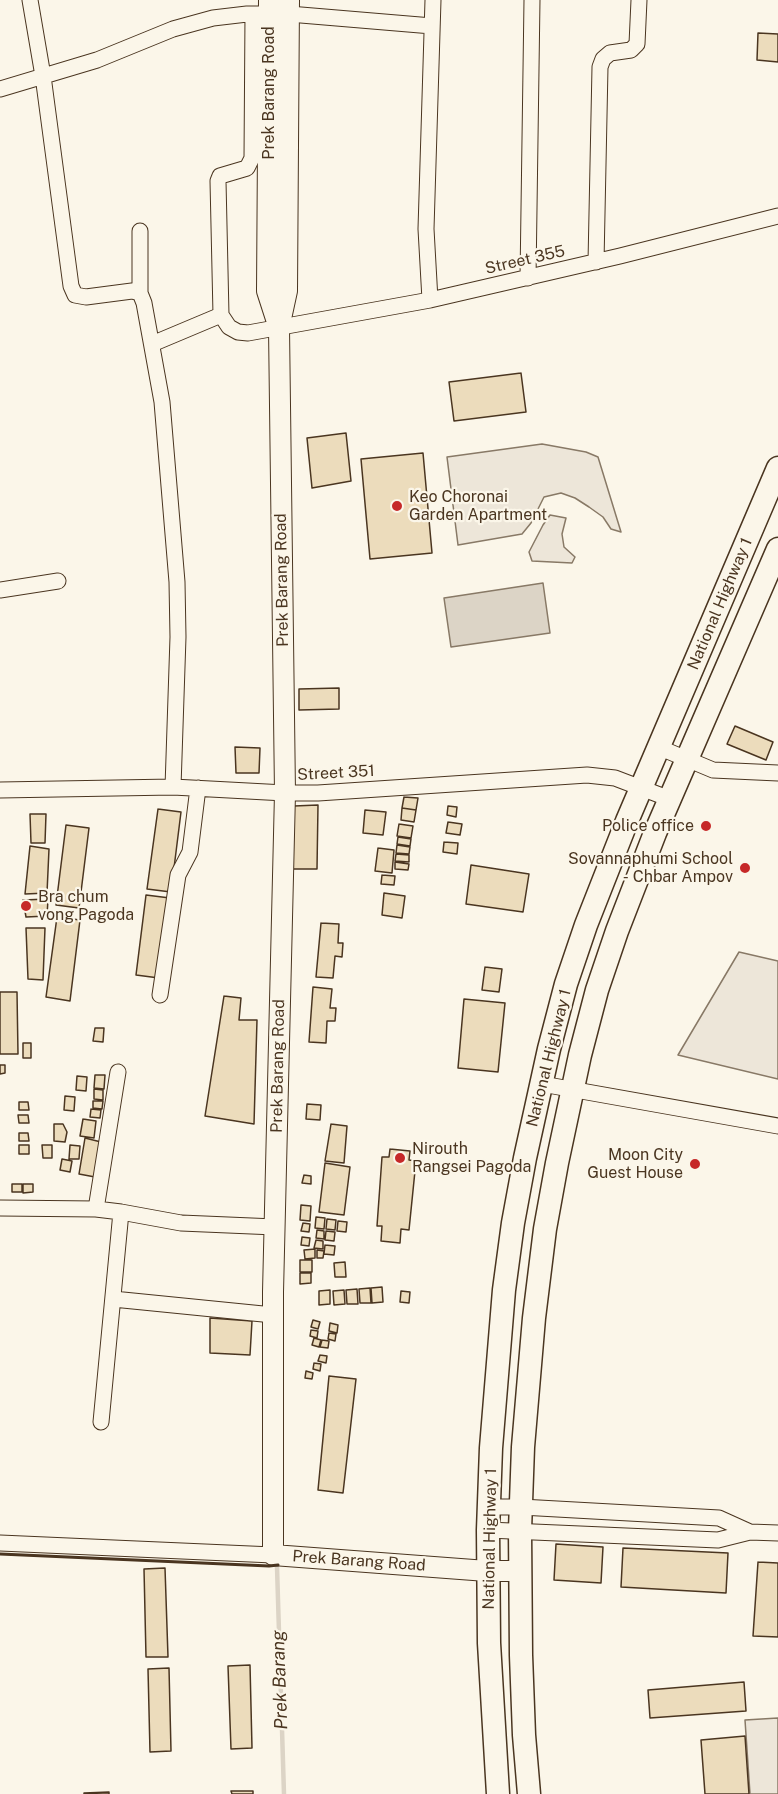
<!DOCTYPE html>
<style>
body{margin:0}
canvas{display:block;background:#fbf6e9}
</style>
<canvas width="778" height="1794"></canvas>
<script>
const ctx = document.querySelector('canvas').getContext('2d');
ctx.lineJoin = 'round';
function fill(path, color) { ctx.fillStyle = color; ctx.fill(path, 'evenodd'); }
const poly = rows => new Path2D(rows.map(r => 'M' + r).join(''));
function strokePath(path, color, width, dash) { ctx.strokeStyle = color; ctx.lineWidth = width; ctx.lineCap = dash ? 'butt' : 'round'; ctx.setLineDash(dash || []); ctx.stroke(path); }
function label(font, color, halo, rows, align = 'center') {
  ctx.font = font + ' "Public Sans",sans-serif'; ctx.lineWidth = 4.5; ctx.setLineDash([]); ctx.textBaseline = 'middle'; ctx.strokeStyle = halo; ctx.fillStyle = color; for (const [text, x, y, turn = 0] of rows) {
    ctx.save(); ctx.translate(x, y); ctx.rotate((+turn || 0) * Math.PI / 180); ctx.textAlign = isNaN(turn) ? turn : align; if (halo) ctx.strokeText(text, 0, 0); ctx.fillText(text, 0, 0); ctx.restore();
  }
}
const green = poly([
 [542,444,586,452,598,457,621,532,611,529,603,517,589,507,575,498,561,493,544,497,531,523,522,534,458,545,447,457,542,444],
 [550,515,566,518,562,534,564,547,575,557,572,563,532,561,529,552,543,525,550,515],
 [739,952,778,961,778,1079,678,1055,739,952],
 [778,1718,778,1794,750,1794,745,1720,778,1718]
]);
fill(green, '#ede6d9');
strokePath(green, '#887966', 1.5);
const water = poly([
 [543,583,550,633,451,647,444,598,543,583]
]);
fill(water, '#dcd4c6');
strokePath(water, '#887966', 1.5);
strokePath(poly([
 [277,1567,284,1794]
]), '#dcd4c6', 4.5);
const building = poly([
 [758,33,778,34,778,62,757,60,758,33],
 [521,373,526,412,454,421,449,382,521,373],
 [346,433,351,481,312,488,307,438,346,433],
 [423,453,432,553,370,559,361,459,423,453],
 [339,688,339,709,299,710,299,689,339,688],
 [735,726,773,742,766,760,727,744,735,726],
 [235,747,260,748,259,773,236,773,235,747],
 [404,797,418,798,416,810,402,808,404,797],
 [318,805,317,869,292,869,294,806,318,805],
 [448,806,457,807,456,817,447,815,448,806],
 [402,808,416,810,414,822,401,820,402,808],
 [158,809,181,812,171,892,147,889,158,809],
 [365,810,386,812,383,835,363,833,365,810],
 [30,814,46,814,45,843,31,843,30,814],
 [448,822,462,824,460,835,446,833,448,822],
 [399,824,413,826,411,838,397,836,399,824],
 [66,825,89,828,79,908,56,905,66,825],
 [398,837,411,839,410,846,397,844,398,837],
 [444,842,458,843,457,854,443,852,444,842],
 [397,845,410,847,409,854,396,853,397,845],
 [30,846,49,849,47,893,25,894,30,846],
 [378,848,394,850,392,873,375,871,378,848],
 [396,854,409,855,409,862,395,861,396,854],
 [395,862,409,864,408,870,395,869,395,862],
 [471,865,529,874,523,912,466,904,471,865],
 [382,875,395,876,394,885,381,884,382,875],
 [384,893,405,896,402,918,382,915,384,893],
 [146,895,170,898,159,978,136,975,146,895],
 [48,899,47,916,26,917,23,900,48,899],
 [57,917,80,920,70,1001,46,997,57,917],
 [321,923,339,924,338,943,343,943,342,957,335,956,333,978,316,977,321,923],
 [26,928,45,928,43,980,28,979,26,928],
 [485,967,502,969,499,992,482,990,485,967],
 [313,987,332,989,330,1008,336,1008,335,1021,327,1021,326,1043,309,1042,313,987],
 [0,992,17,992,18,1054,0,1054,0,992],
 [224,996,241,998,239,1020,257,1020,254,1124,205,1116,224,996],
 [464,999,505,1003,498,1072,458,1068,464,999],
 [95,1028,104,1028,103,1042,93,1041,95,1028],
 [23,1043,31,1043,31,1058,23,1058,23,1043],
 [0,1065,5,1065,5,1073,0,1074,0,1065],
 [95,1075,105,1075,104,1089,94,1088,95,1075],
 [77,1076,87,1077,86,1091,76,1090,77,1076],
 [94,1089,103,1090,103,1100,94,1099,94,1089],
 [65,1096,75,1097,74,1111,64,1110,65,1096],
 [93,1101,103,1101,102,1109,93,1108,93,1101],
 [19,1102,28,1102,29,1110,19,1110,19,1102],
 [307,1104,321,1105,320,1120,306,1119,307,1104],
 [91,1109,101,1110,100,1118,90,1117,91,1109],
 [18,1115,28,1115,29,1123,19,1123,18,1115],
 [83,1119,96,1121,94,1138,80,1136,83,1119],
 [54,1124,63,1124,67,1132,65,1142,54,1141,54,1124],
 [331,1124,347,1126,344,1163,325,1161,331,1124],
 [19,1133,28,1133,29,1141,19,1141,19,1133],
 [85,1138,101,1142,95,1177,79,1174,85,1138],
 [19,1145,29,1145,29,1154,19,1154,19,1145],
 [42,1145,52,1145,52,1158,43,1158,42,1145],
 [70,1145,80,1146,79,1159,69,1159,70,1145],
 [390,1149,410,1151,409,1160,416,1161,409,1230,401,1229,400,1243,381,1241,382,1226,377,1226,382,1157,389,1157,390,1149],
 [62,1159,72,1161,70,1172,60,1170,62,1159],
 [325,1163,350,1167,344,1215,319,1212,325,1163],
 [304,1175,311,1176,311,1184,302,1183,304,1175],
 [12,1184,22,1184,22,1192,12,1192,12,1184],
 [23,1184,33,1184,33,1192,23,1193,23,1184],
 [301,1205,311,1206,310,1221,300,1220,301,1205],
 [316,1217,325,1218,324,1229,315,1228,316,1217],
 [327,1219,336,1220,335,1230,326,1229,327,1219],
 [338,1221,347,1222,346,1232,337,1231,338,1221],
 [303,1223,310,1224,309,1232,301,1231,303,1223],
 [317,1230,324,1231,324,1239,316,1238,317,1230],
 [326,1231,335,1232,334,1241,325,1240,326,1231],
 [302,1237,310,1238,309,1246,301,1245,302,1237],
 [316,1240,323,1241,323,1249,314,1248,316,1240],
 [325,1245,335,1246,334,1255,324,1254,325,1245],
 [315,1249,315,1258,305,1259,304,1250,315,1249],
 [317,1250,324,1251,323,1258,317,1258,317,1250],
 [300,1260,312,1260,312,1272,300,1272,300,1260],
 [345,1262,346,1277,335,1277,334,1263,345,1262],
 [300,1273,311,1273,311,1283,300,1284,300,1273],
 [382,1287,383,1302,372,1303,371,1288,382,1287],
 [370,1288,371,1303,360,1303,359,1289,370,1288],
 [357,1289,358,1304,347,1304,346,1290,357,1289],
 [330,1290,330,1304,319,1305,319,1291,330,1290],
 [344,1290,345,1304,334,1305,333,1291,344,1290],
 [401,1291,410,1292,409,1303,400,1302,401,1291],
 [210,1318,252,1321,250,1355,210,1353,210,1318],
 [313,1320,320,1322,318,1329,311,1327,313,1320],
 [330,1323,338,1325,337,1333,329,1331,330,1323],
 [311,1330,318,1331,317,1338,310,1336,311,1330],
 [329,1333,336,1334,335,1341,328,1339,329,1333],
 [314,1338,321,1340,319,1347,312,1345,314,1338],
 [322,1340,329,1341,328,1348,320,1347,322,1340],
 [320,1355,327,1356,326,1363,318,1361,320,1355],
 [314,1363,321,1364,320,1371,313,1369,314,1363],
 [306,1371,313,1373,312,1379,305,1378,306,1371],
 [329,1376,356,1379,343,1493,318,1490,329,1376],
 [556,1544,603,1547,601,1583,554,1580,556,1544],
 [623,1548,728,1553,726,1593,621,1587,623,1548],
 [758,1562,778,1563,778,1637,753,1636,758,1562],
 [165,1568,168,1657,146,1657,144,1569,165,1568],
 [250,1665,252,1748,231,1749,228,1666,250,1665],
 [169,1668,171,1751,150,1752,148,1669,169,1668],
 [744,1682,746,1711,650,1718,648,1690,744,1682],
 [745,1736,749,1794,705,1794,701,1740,745,1736],
 [231,1791,253,1791,253,1794,232,1794,231,1791],
 [109,1792,109,1794,84,1794,84,1793,109,1792]
]);
fill(building, '#ecdcbc');
strokePath(building, '#4a3520', 1.5);
const minor = poly([
 [30,0,43,76,71,286,75,295,86,297,132,291,140,293],
 [253,14,252,158,247,168,220,176,218,181,221,315,229,327,238,332,248,333,430,300,620,256,778,216],
 [0,89,97,60,173,29,213,18,247,14,289,14,432,26],
 [140,231,140,293,144,303,162,402,177,582,178,637,173,787],
 [596,262,600,67,603,59,610,53,631,50,637,44,639,0],
 [528,278,532,0],
 [430,300,426,229,433,0],
 [152,344,221,315],
 [0,590,58,581],
 [658,747,713,770,778,773],
 [0,790,173,787,285,793,318,793,587,775,615,778,670,799],
 [160,995,178,875,190,852,198,788],
 [542,1084,778,1126],
 [0,1208,96,1209,121,1212,181,1223,275,1227],
 [96,1209,118,1072],
 [113,1299,273,1315],
 [101,1422,121,1212],
 [489,1507,521,1507,719,1518,750,1532],
 [488,1530,718,1540,750,1532,778,1533],
 [0,1543,273,1555]
]);
const major = poly([
 [269,0,267,291,278,325],
 [289,0,287,291,279,328,285,793,273,1292,273,1555,487,1571,520,1571]
]);
const highway = poly([
 [498,1794,489,1643,488,1530,491,1448,504,1290,513,1223,525,1158,549,1049,566,984,586,925,627,821,778,468],
 [529,1794,524,1735,521,1655,520,1530,523,1447,534,1318,545,1229,557,1163,580,1055,597,990,617,931,655,833,778,549]
]);
strokePath(minor, '#4a3520', 17);
strokePath(major, '#4a3520', 22);
strokePath(highway, '#4a3520', 25);
strokePath(minor, '#fbf6e9', 15);
strokePath(major, '#fbf6e9', 20);
strokePath(highway, '#fbf6e9', 22);
strokePath(poly([
 [0,1554,269,1566,278,1565]
]), '#4a3520', 3);
for (const [x, y, r, color] of [
 [397,506,6,"#c62828"],
 [706,826,6,"#c62828"],
 [745,868,6,"#c62828"],
 [26,906,6,"#c62828"],
 [400,1158,6,"#c62828"],
 [695,1164,6,"#c62828"]
]) { const dot = new Path2D(); dot.arc(x, y, r, 0, 2 * Math.PI); ctx.fillStyle = color; ctx.fill(dot); strokePath(dot, '#fbf6e9', 2); }
label('16px', '#4a3520', '#fbf6e9', [
 ["Prek Barang Road",269,93,-90],
 ["Street 355",525,260,-13],
 ["Prek Barang Road",282,580,-91],
 ["National Highway 1",720,604,-67],
 ["Street 351",336,773,-3],
 ["National Highway 1",549,1058,-76],
 ["Prek Barang Road",278,1066,-89],
 ["National Highway 1",490,1539,-89],
 ["Prek Barang Road",359,1561,4]
]);
label('16px', '#4a3520', '#fbf6e9', [
 ["Keo Choronai",409,497],
 ["Garden Apartment",409,515],
 ["Police office",694,826,"right"],
 ["Sovannaphumi School",733,859,"right"],
 ["- Chbar Ampov",733,877,"right"],
 ["Bra chum",38,897],
 ["vong Pagoda",38,915],
 ["Nirouth",412,1149],
 ["Rangsei Pagoda",412,1167],
 ["Moon City",683,1155,"right"],
 ["Guest House",683,1173,"right"]
], 'left');
label('italic 18px', '#4a3520', '#fbf6e9', [
 ["Prek Barang",280,1680,-92]
]);
</script>
